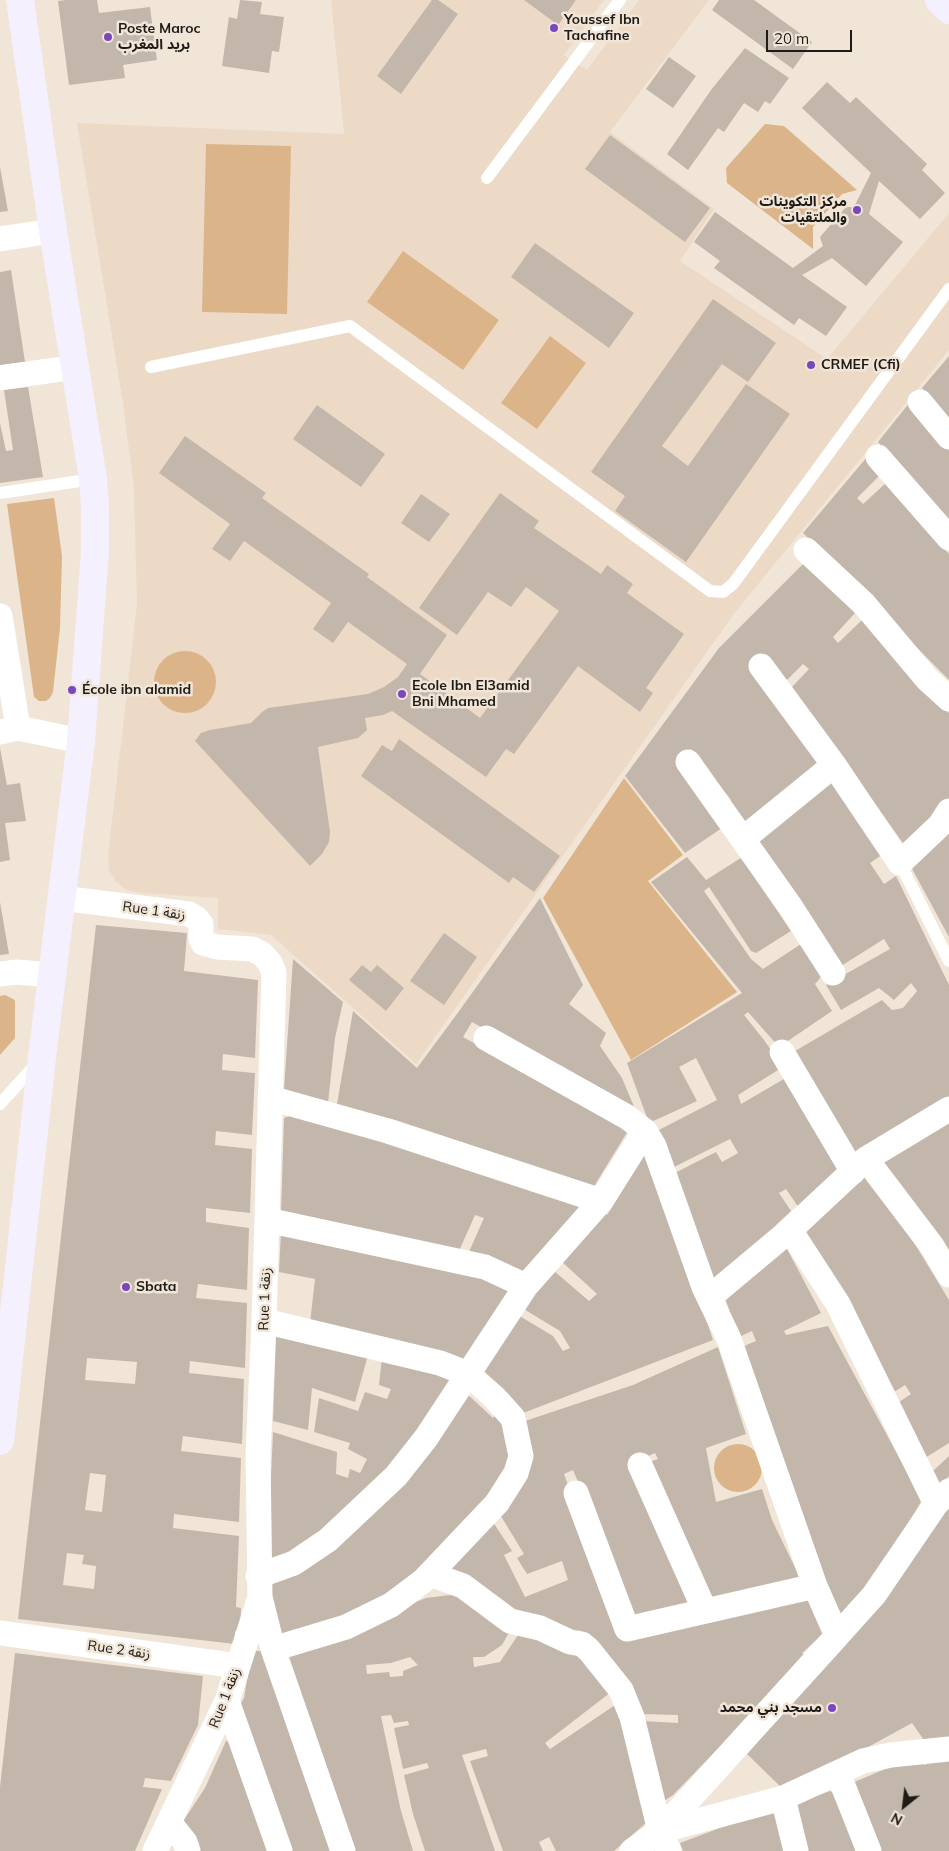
<!DOCTYPE html>
<meta charset="utf-8">
<style>
body{margin:0}
#map{position:relative;width:949px;height:1851px;overflow:hidden;background:#f1e5d8;font-family:Mulish,sans-serif}
canvas{display:block}
.north{position:absolute;left:879px;top:1781px;width:50px;height:50px;-webkit-text-stroke:4px #f1e5d8;paint-order:stroke;rotate:209deg;font-size:14px;font-weight:700;line-height:20px;text-align:center;color:#1f1b16}
.north::after{content:'';display:block;margin:auto;width:18px;height:22px;background:#1f1b16;clip-path:polygon(50% 0,100% 100%,50% 72%,0 100%)}
.scale{position:absolute;left:766px;top:30px;width:86px;height:22px;box-sizing:border-box;border:2px solid #1f1b16;border-top:0;padding-left:6px;font-size:15px;line-height:18px;white-space:nowrap;color:#1f1b16;-webkit-text-stroke:4px #f1e5d8;paint-order:stroke}
</style>
<div id="map">
<canvas width="949" height="1851"></canvas>
<div class="north">N</div>
<div class="scale">20 m</div>
</div>
<script>
const ctx = document.querySelector('canvas').getContext('2d');
ctx.lineJoin = 'round';
function fill(path, color) { ctx.fillStyle = color; ctx.fill(path, 'evenodd'); }
const poly = rows => new Path2D(rows.map(r => 'M' + r).join(''));
function strokePath(path, color, width, dash) { ctx.strokeStyle = color; ctx.lineWidth = width; ctx.lineCap = dash ? 'butt' : 'round'; ctx.setLineDash(dash || []); ctx.stroke(path); }
function label(font, color, halo, rows, align = 'center') {
  ctx.font = font + ' Mulish,"Noto Sans Arabic",sans-serif'; ctx.lineWidth = 5; ctx.setLineDash([]); ctx.textBaseline = 'middle'; ctx.strokeStyle = halo; ctx.fillStyle = color; for (const [text, x, y, turn = 0] of rows) {
    ctx.save(); ctx.translate(x, y); ctx.rotate((+turn || 0) * Math.PI / 180); ctx.textAlign = isNaN(turn) ? turn : align; if (halo) ctx.strokeText(text, 0, 0); ctx.fillText(text, 0, 0); ctx.restore();
  }
}
fill(poly([
 [331,0,604,0,564,55,587,70,639,0,709,0,610,132,714,209,680,261,827,359,949,213,949,350,733,615,416,1064,271,935,218,929,218,898,140,893,127,890,116,882,109,870,108,856,137,604,134,489,123,403,77,123,344,134]
]), '#ecdac7');
fill(poly([
 [765,124,784,126,857,190,842,194,813,227,813,249,727,183,726,168],
 [206,144,291,146,287,314,202,312],
 [403,251,499,320,463,370,367,302],
 [550,336,586,363,537,429,501,403],
 [54,498,62,556,60,628,53,692,50,698,46,701,39,701,34,697,7,504],
 '154 682a31 31 0 1 1 62 0a31 31 0 1 1-62 0Z',
 [624,778,683,855,648,881,737,992,631,1060,543,898],
 [5,995,15,1000,15,1038,0,1055,0,996],
 '714 1468a24 24 0 1 1 48 0a24 24 0 1 1-48 0Z'
]), '#dbb589');
fill(poly([
 [66,0,97,0,99,13,150,7,157,60,123,65,125,78,69,85,58,1],
 [240,0,262,2,260,14,284,17,279,52,272,51,269,73,222,66,229,17,237,19],
 [432,0,438,0,458,14,401,94,377,76],
 [524,0,576,0,558,25],
 [719,0,754,0,812,42,793,69,712,10],
 [745,48,789,78,770,104,765,101,758,112,744,103,724,132,718,128,688,170,667,154,711,90],
 [669,57,696,76,673,108,646,89],
 [827,82,850,103,856,97,927,164,922,170,945,193,920,219,879,181,869,214,903,242,866,286,832,258,802,275,847,307,826,336,799,318,794,325,714,268,720,261,694,242,715,212,793,268,823,246,820,237,846,207,854,207,871,173,802,108],
 [610,135,710,208,685,242,585,169],
 [0,167,8,211,0,212],
 [535,243,634,313,609,348,511,277],
 [11,270,25,362,0,365,0,272],
 [713,299,776,343,748,382,722,364,662,446,688,466,746,384,790,414,686,562,615,511,625,496,591,472],
 [949,356,949,424,922,388],
 [28,387,43,477,0,483,0,423,6,451,13,450,4,390],
 [910,402,949,450,949,524,878,442],
 [317,405,385,454,361,487,293,439],
 [185,436,266,493,262,498,369,574,367,577,447,635,420,674,480,718,559,611,526,587,511,607,488,592,457,635,419,608,500,493,539,521,534,528,601,574,607,565,633,584,627,593,684,634,646,688,653,693,640,712,578,666,514,754,506,749,486,777,392,711,383,715,365,718,367,730,358,738,318,747,330,832,329,842,322,854,310,866,195,741,201,733,210,730,251,723,262,712,268,708,368,694,384,687,398,677,407,664,348,622,333,643,313,629,331,603,244,541,230,561,212,549,230,524,159,473],
 [867,457,882,473,857,498,863,504,886,483,949,554,949,680,803,533],
 [421,494,450,514,429,542,401,523],
 [805,562,855,613,833,637,838,643,862,620,932,697,949,713,949,799,930,823,905,846,792,687,809,669,803,664,787,680,762,655,749,669,822,766,746,829,726,804,731,800,691,749,676,762,722,828,685,853,625,776,719,648],
 [399,739,560,856,534,892,513,877,509,883,361,776,382,745,392,751],
 [0,748,7,785,20,783,26,821,5,823,10,860,0,862],
 [831,778,883,854,870,863,884,884,896,876,949,985,949,1099,852,1158,790,1054,882,1000,892,1010,903,1008,917,991,911,983,894,1000,879,988,841,1010,826,985,890,949,884,939,841,966,755,840],
 [949,831,949,937,910,865],
 [744,856,757,881,791,931,756,953,751,951,709,887,704,891,751,959,763,969,804,942,821,977,815,984,832,1011,779,1047,748,1012,744,1015,764,1040,783,1067,738,1095,741,1104,789,1076,843,1170,799,1208,786,1189,779,1193,791,1211,776,1225,779,1228,709,1282,671,1175,716,1152,722,1162,738,1153,730,1139,668,1170,653,1133,717,1100,696,1058,679,1067,697,1101,649,1123,627,1063,742,993,651,882,687,857,706,880],
 [540,898,583,985,569,1004,606,1033,600,1046,622,1078,635,1109,631,1112,472,1022,463,1037,629,1129,593,1188,337,1104,353,1011,417,1068,457,1014],
 [0,902,9,954,0,955],
 [96,925,187,933,184,971,258,980,255,1058,223,1054,222,1070,255,1073,252,1135,216,1131,215,1145,252,1149,250,1213,206,1208,206,1222,249,1228,247,1290,198,1284,196,1298,247,1303,245,1368,190,1361,189,1373,244,1379,242,1444,183,1436,181,1451,241,1458,239,1522,174,1514,173,1528,239,1536,236,1607,241,1608,240,1631,235,1631,235,1644,18,1619],
 [87,1358,137,1362,135,1384,85,1380],
 [90,1473,106,1475,102,1512,85,1510],
 [67,1553,84,1555,82,1564,96,1566,94,1589,63,1585],
 [444,933,477,957,444,1005,410,981],
 [293,959,343,1002,335,1038,328,1103,284,1089],
 [362,965,371,972,377,965,404,988,386,1011,349,980],
 [292,1115,587,1203,525,1279,468,1254,484,1218,475,1215,459,1251,281,1213,284,1118],
 [949,1120,949,1260,880,1164],
 [646,1150,650,1150,713,1340,518,1415,477,1372,518,1315,553,1336,563,1351,570,1348,560,1331,522,1308,553,1270,589,1301,597,1294,560,1260,603,1211,607,1215],
 [862,1174,910,1236,949,1300,949,1443,925,1458,896,1404,911,1394,905,1385,891,1394,800,1230],
 [281,1232,485,1279,513,1293,466,1366,310,1323,315,1279,279,1272],
 [786,1247,821,1313,784,1331,786,1335,828,1326,922,1500,869,1589,837,1618,742,1347,756,1341,752,1331,739,1337,725,1298],
 [276,1335,368,1355,355,1402,312,1388,308,1430,273,1421],
 [718,1347,746,1434,706,1448,716,1502,762,1489,772,1520,802,1582,708,1601,646,1463,658,1459,655,1453,633,1463,695,1606,636,1619,573,1470,564,1474,623,1636,806,1596,825,1632,802,1653,807,1657,673,1795,661,1803,642,1721,678,1723,678,1715,640,1714,630,1689,579,1630,569,1636,508,1614,447,1566,491,1519,512,1551,504,1555,525,1597,568,1580,562,1561,527,1574,517,1558,524,1554,499,1513,519,1423,633,1385],
 [382,1357,458,1377,420,1437,321,1536,267,1566,273,1432,337,1452,336,1474,348,1478,350,1469,360,1473,367,1459,348,1449,350,1443,314,1432,319,1398,358,1411,365,1392,387,1399,391,1389,379,1385],
 [464,1391,493,1418,498,1412,508,1422,513,1470,418,1573,362,1610,280,1640,269,1579,430,1440],
 [949,1456,949,1476,940,1485,933,1471],
 [949,1505,949,1740,926,1743,912,1723,786,1792,747,1754,879,1603],
 [466,1593,511,1629,502,1645,484,1657,473,1657,474,1667,500,1662,522,1629,581,1651,611,1692,545,1743,550,1749,618,1703,648,1821,614,1851,556,1851,549,1837,539,1842,543,1851,503,1851,470,1761,488,1756,486,1749,462,1755,495,1851,425,1851,413,1814,404,1775,429,1768,427,1763,403,1769,394,1728,409,1725,408,1721,394,1723,391,1715,381,1716,401,1811,413,1851,348,1851,284,1655,426,1598],
 [410,1657,418,1665,403,1671,403,1676,390,1677,389,1672,367,1674,366,1665,391,1663],
 [252,1651,267,1651,332,1851,291,1851,240,1705,244,1698],
 [15,1653,203,1676,198,1725,171,1781,145,1778,143,1787,162,1789,135,1851,0,1851,0,1787],
 [226,1741,233,1743,270,1851,195,1851,184,1820,205,1788],
 [949,1758,949,1851,878,1851,852,1783,890,1767,922,1762,924,1765,935,1760],
 [830,1791,835,1794,856,1851,806,1851,791,1805],
 [773,1808,788,1851,683,1851,680,1843]
]), '#c3b7ab');
strokePath(poly([
 [487,178,620,0],
 [151,367,350,326,710,591,723,592,733,584,949,289],
 [0,493,93,479],
 [900,863,949,961],
 [0,1104,37,1063]
]), '#fff', 12);
strokePath(poly([
 [0,239,53,231],
 [0,378,76,367],
 [920,402,949,437],
 [878,457,949,538],
 [806,550,864,604,927,679,949,699],
 [0,616,18,728],
 [761,666,834,765,900,863,940,825,949,811],
 [0,732,18,728,81,741],
 [688,762,790,906,833,973],
 [743,839,834,765],
 [61,898,189,914,196,918,201,924,201,939,203,943,217,947,252,949,262,954,270,963,274,973,264,1321,258,1455,260,1597,227,1701,155,1851],
 [0,974,17,972,52,975],
 [782,1052,853,1172],
 [270,1098,388,1131,601,1201],
 [866,1159,932,1246,949,1275],
 [267,1220,485,1267,526,1286],
 [790,1230,838,1304,936,1504],
 [710,1297,790,1230,866,1159,949,1109],
 [264,1321,440,1363,468,1374,494,1397,513,1418,521,1456,516,1473,497,1503,423,1581,391,1605,346,1627,273,1649],
 [640,1465,705,1611],
 [576,1493,627,1629,815,1586],
 [430,1574,463,1586,510,1621,540,1628,570,1642,582,1644,589,1650,621,1690,632,1717,660,1831,669,1851],
 [258,1576,294,1563,328,1540,396,1476,426,1438,526,1286,601,1201,645,1131,627,1117,486,1038],
 [260,1597,273,1649,343,1851],
 [0,1633,238,1666],
 [837,1636,874,1595,936,1504,949,1491],
 [227,1701,280,1851],
 [838,1773,869,1851],
 [783,1798,796,1851],
 [169,1822,185,1842,188,1851],
 [660,1831,783,1798,863,1761,891,1755,949,1749],
 [632,1851,660,1831,837,1636,815,1586,729,1339,704,1287,654,1146,645,1131]
]), '#fff', 25);
strokePath(poly([
 [939,0,949,10],
 [0,1441,42,1057,81,741,95,551,95,506,93,479,53,231,20,0]
]), '#f4f0fe', 28);
for (const [x, y, r, color] of [
 [554,28,5,"#7b47bf"],
 [108,37,5,"#7b47bf"],
 [857,210,5,"#7b47bf"],
 [811,365,5,"#7b47bf"],
 [72,690,5,"#7b47bf"],
 [402,694,5,"#7b47bf"],
 [126,1287,5,"#7b47bf"],
 [832,1708,5,"#7b47bf"]
]) { const dot = new Path2D(); dot.arc(x, y, r, 0, 2 * Math.PI); ctx.fillStyle = color; ctx.fill(dot); strokePath(dot, '#f1e5d8', 2); }
label('bold 14px', '#1f1b16', '#f1e5d8', [
 ["Youssef Ibn",564,20],
 ["Tachafine",564,36],
 ["Poste Maroc",118,29],
 ["بريد المغرب",118,45],
 ["مركز التكوينات",847,202,"right"],
 ["والملتقيات",847,218,"right"],
 ["CRMEF (Cfi)",821,365],
 ["Ecole Ibn El3amid",412,686],
 ["Bni Mhamed",412,702],
 ["École ibn alamid",82,690],
 ["Sbata",136,1287],
 ["مسجد بني محمد",822,1708,"right"]
], 'left');
label('14px', '#1f1b16', '#f1e5d8', [
 ["Rue 1 زنقة",154,911,8],
 ["Rue 1 زنقة",265,1299,-88],
 ["Rue 2 زنقة",119,1650,8],
 ["Rue 1 زنقة",225,1698,-69]
]);
</script>
